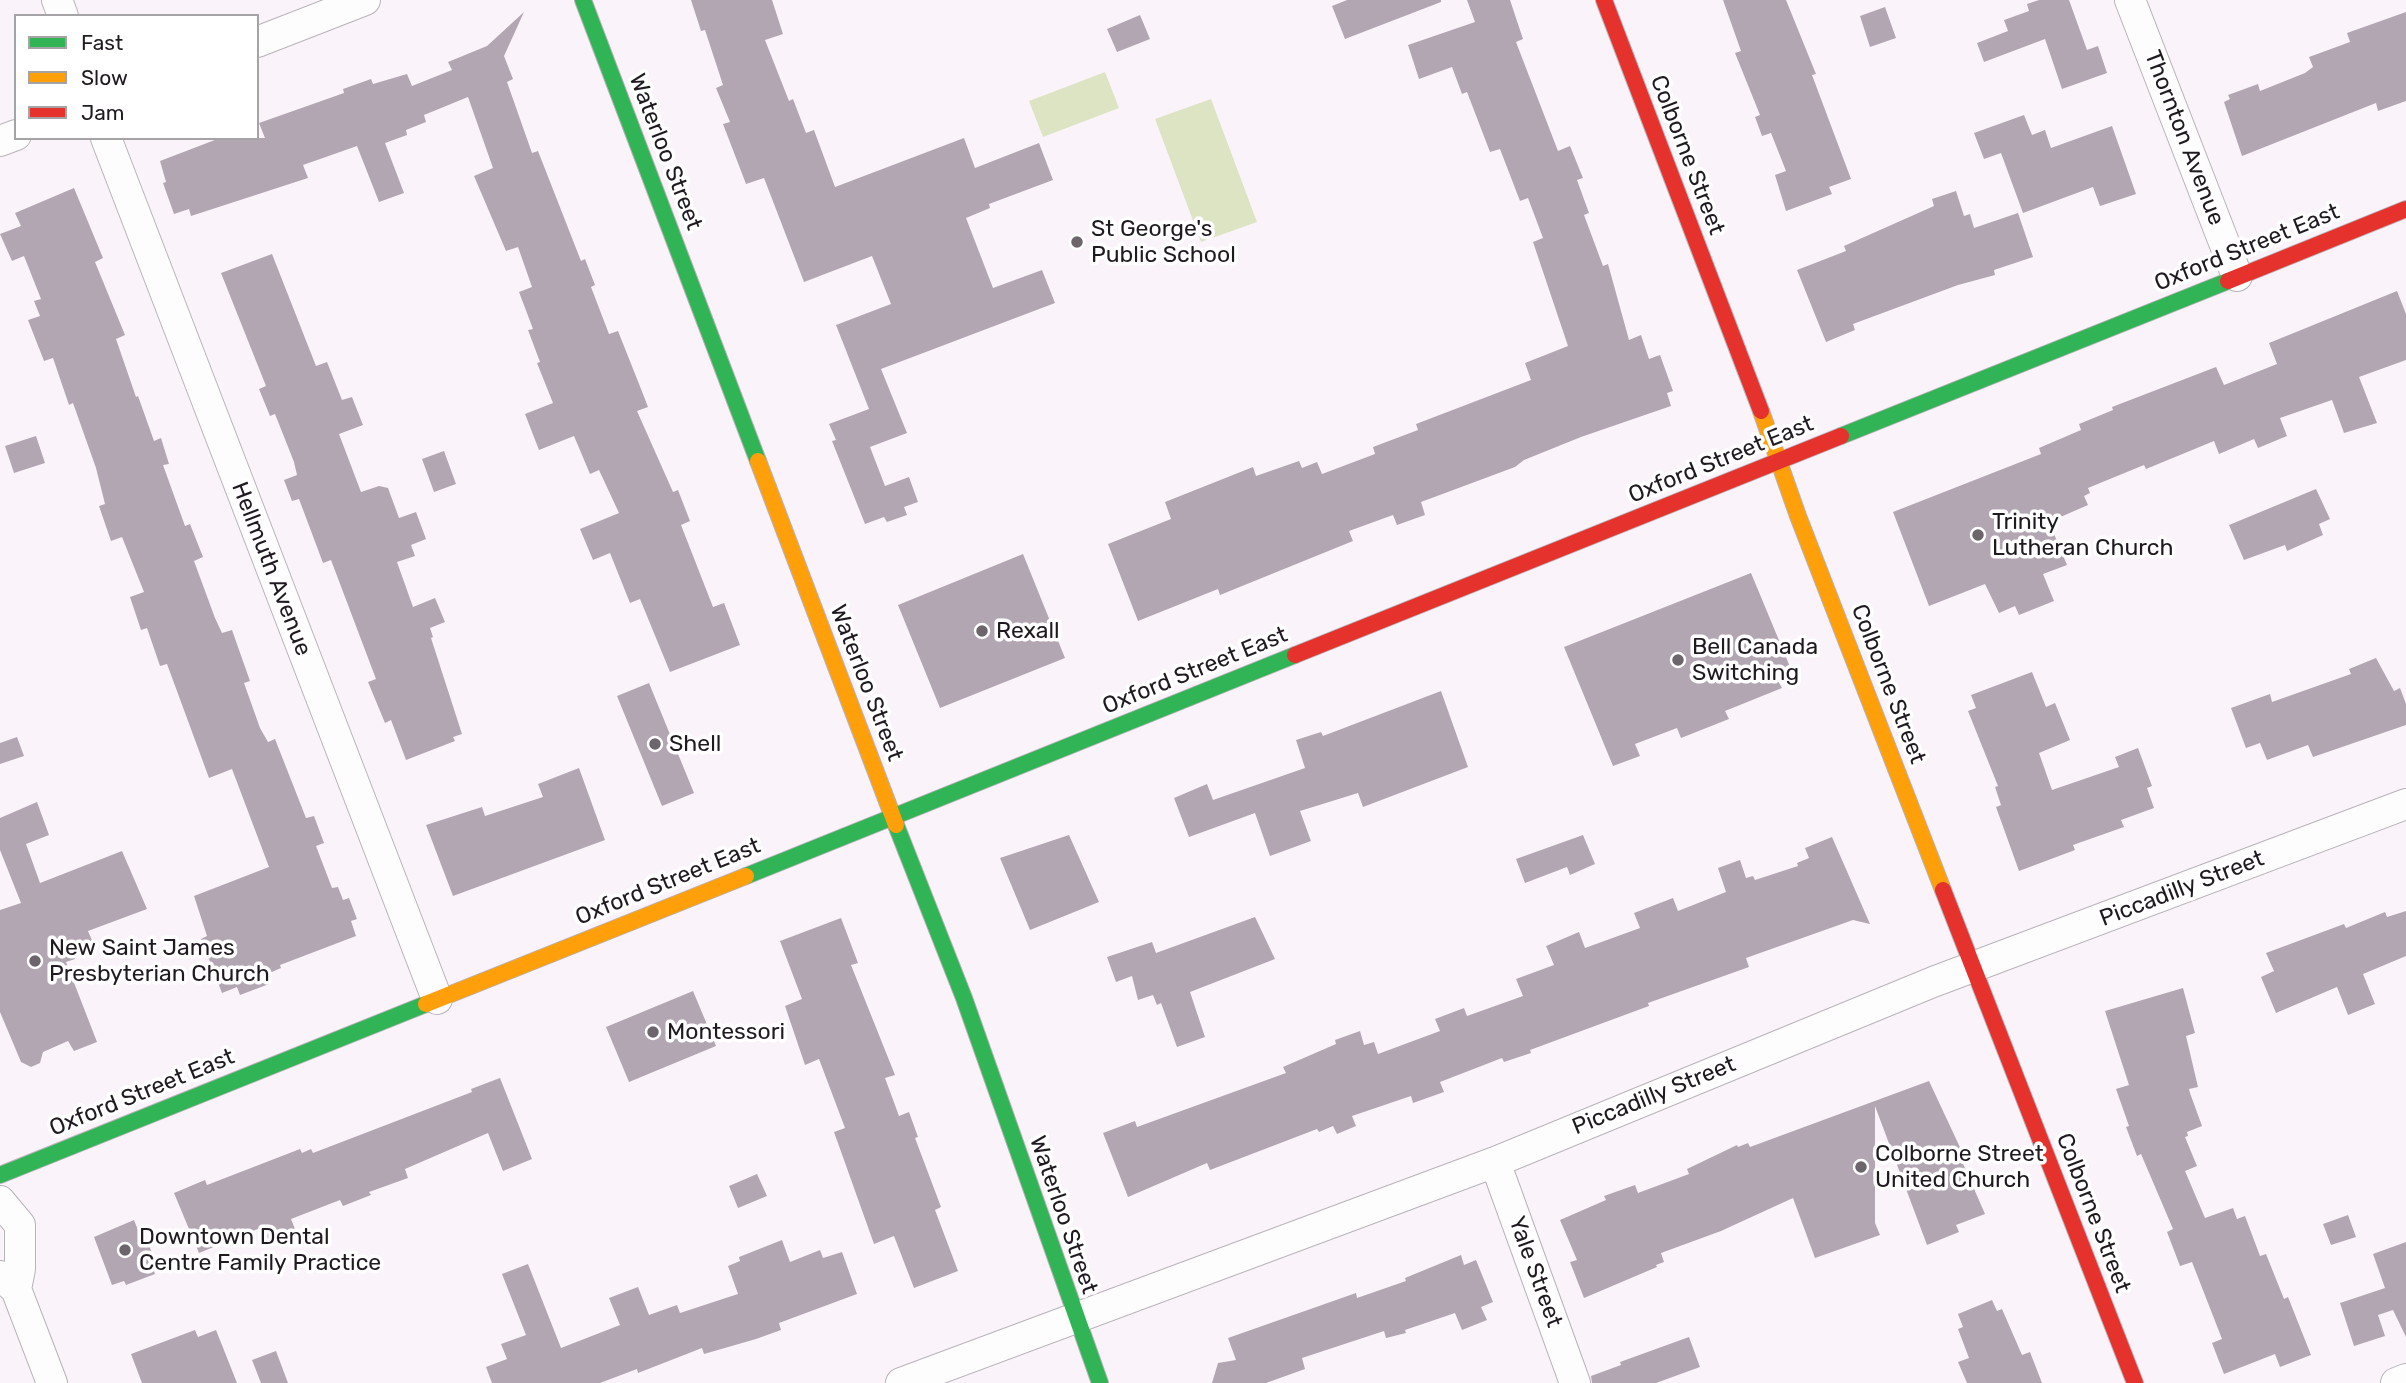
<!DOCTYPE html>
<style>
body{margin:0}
#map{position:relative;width:2406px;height:1383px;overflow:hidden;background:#faf4fa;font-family:Rubik,sans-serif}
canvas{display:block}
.legend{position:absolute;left:14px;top:14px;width:245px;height:126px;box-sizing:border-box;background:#fff;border:2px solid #a5a3a6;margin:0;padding:9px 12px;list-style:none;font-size:21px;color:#1f1920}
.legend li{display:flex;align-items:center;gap:14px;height:35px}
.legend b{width:35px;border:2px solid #a5a3a6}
</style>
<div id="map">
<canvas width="2406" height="1383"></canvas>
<ul class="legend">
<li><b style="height:9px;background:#30b455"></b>Fast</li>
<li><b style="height:9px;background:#ff9f0a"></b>Slow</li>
<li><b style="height:9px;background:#e5322d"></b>Jam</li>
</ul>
</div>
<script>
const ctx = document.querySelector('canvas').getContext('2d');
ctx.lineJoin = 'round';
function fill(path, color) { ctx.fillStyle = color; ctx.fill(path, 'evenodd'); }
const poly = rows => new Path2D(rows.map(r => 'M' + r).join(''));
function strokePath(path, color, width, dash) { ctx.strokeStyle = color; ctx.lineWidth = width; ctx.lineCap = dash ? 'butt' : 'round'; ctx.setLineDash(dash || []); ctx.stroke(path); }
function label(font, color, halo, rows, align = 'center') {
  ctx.font = font + ' Rubik,sans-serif'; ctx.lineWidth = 7; ctx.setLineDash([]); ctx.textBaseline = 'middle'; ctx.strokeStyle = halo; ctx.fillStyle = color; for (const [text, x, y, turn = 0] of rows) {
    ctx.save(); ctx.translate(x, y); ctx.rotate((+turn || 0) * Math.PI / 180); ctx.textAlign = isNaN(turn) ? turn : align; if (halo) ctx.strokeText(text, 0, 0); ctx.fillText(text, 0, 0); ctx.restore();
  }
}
fill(poly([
 [1105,72,1119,108,1043,137,1029,101],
 [1211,99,1257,222,1201,242,1155,119]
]), '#dde4c4');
fill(poly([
 [691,0,772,0,783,34,765,40,789,101,793,99,806,133,814,130,835,187,964,138,975,168,1039,143,1053,180,989,204,990,208,966,218,993,288,1042,270,1055,303,881,369,907,433,870,447,885,486,909,477,918,502,904,507,907,515,887,522,884,517,865,524,832,441,836,440,829,424,869,409,836,325,891,304,872,256,804,282,764,178,746,184,723,124,730,122,716,88,723,85,705,30,701,31],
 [1347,0,1441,0,1441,2,1345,39,1332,6],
 [1467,0,1510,0,1523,39,1516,42,1558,151,1570,146,1583,178,1577,180,1589,213,1584,215,1603,266,1608,264,1629,340,1641,335,1649,359,1660,355,1673,391,1667,393,1671,406,1581,437,1524,460,1515,467,1421,502,1425,515,1397,525,1393,515,1349,531,1353,541,1220,595,1218,589,1138,621,1108,544,1171,519,1165,502,1253,467,1256,476,1299,461,1302,468,1317,462,1322,474,1375,454,1373,447,1418,430,1416,424,1531,380,1525,363,1568,346,1533,242,1543,238,1528,198,1520,201,1500,149,1490,152,1467,92,1462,94,1452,67,1419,79,1408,45,1475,22],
 [1723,0,1786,0,1816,74,1812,75,1851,179,1829,187,1832,194,1786,211,1775,175,1786,171,1771,133,1762,136,1755,117,1760,115,1735,53,1741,51],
 [2039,0,2069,0,2087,50,2098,46,2107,73,2062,89,2045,39,1984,62,1977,43,2008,31,2004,20,2029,11,2027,4],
 [1885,7,1896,38,1870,47,1860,16],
 [524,12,504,56,513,79,507,82,532,153,538,151,581,261,585,259,595,285,591,287,609,334,618,331,643,394,648,407,637,411,673,492,678,490,690,521,681,525,713,607,724,603,740,645,670,672,640,599,630,603,610,553,593,560,580,529,619,513,599,470,590,474,574,436,539,450,525,414,553,403,537,363,540,362,528,330,533,329,519,292,532,287,518,247,506,251,474,176,493,168,468,97,424,115,426,122,406,130,407,135,385,143,404,193,379,202,357,146,303,165,308,178,191,216,189,209,174,214,163,183,166,182,160,161,220,138,265,138,259,123,344,93,343,89,371,79,373,84,407,74,412,86,452,70,448,62,487,46],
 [2406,12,2406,101,2378,111,2376,103,2242,156,2224,102,2230,99,2228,95,2258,84,2260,91,2305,73,2313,67,2309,57,2350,42,2347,33],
 [1140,15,1150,39,1117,52,1107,29],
 [2024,115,2032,135,2045,130,2051,148,2112,126,2136,194,2100,206,2093,187,2023,213,2001,153,1984,159,1974,133],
 [74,188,103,258,95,262,125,335,116,339,136,397,138,396,154,441,161,438,169,464,163,465,185,526,190,524,203,557,194,561,215,618,222,633,232,630,250,681,244,683,260,728,268,742,275,739,306,818,314,816,324,843,316,846,332,888,338,887,343,900,349,898,357,919,351,921,356,936,280,965,281,968,265,975,269,984,240,995,237,987,222,993,201,939,207,936,194,896,269,867,232,769,209,778,167,664,160,666,147,628,141,630,130,597,144,592,122,537,111,541,99,506,105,504,96,468,73,403,69,405,53,358,44,361,28,320,40,316,34,301,41,299,24,256,12,261,0,234,21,226,15,213],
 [1956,191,1964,216,1970,214,1974,228,2018,213,2033,257,1994,270,1995,275,1958,285,1853,324,1855,330,1826,342,1797,270,1846,251,1844,246,1934,206,1932,199],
 [272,254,316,366,327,362,342,400,352,397,363,425,339,434,361,492,379,486,388,488,399,518,416,512,426,539,411,545,415,556,397,562,413,607,435,598,445,622,430,628,433,637,431,638,462,734,453,737,455,741,406,760,391,720,385,723,368,682,376,679,331,560,323,563,299,499,292,501,284,480,297,475,294,462,275,414,270,416,259,389,266,386,221,273],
 [2397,291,2406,314,2406,360,2359,377,2377,423,2344,433,2332,400,2280,418,2287,436,2258,448,2254,439,2219,454,2214,441,2146,469,2144,465,2088,488,2090,493,2084,496,2088,505,2049,522,2067,565,2043,574,2054,601,2019,615,2015,606,1999,613,1985,584,1929,606,1893,512,2041,454,2039,448,2081,430,2079,424,2113,410,2112,407,2216,367,2224,385,2277,364,2269,343],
 [36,436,45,463,14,473,5,446],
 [444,451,456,484,434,492,422,459],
 [2316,489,2330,519,2319,524,2323,535,2287,551,2285,545,2244,560,2229,525],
 [1023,554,1065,658,940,708,898,605],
 [1751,573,1793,674,1777,679,1782,688,1725,711,1729,719,1681,738,1677,728,1635,744,1640,756,1613,766,1564,647],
 [2376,658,2394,691,2400,688,2406,704,2406,725,2313,757,2308,745,2267,760,2260,743,2246,748,2231,708,2270,694,2272,702,2351,674,2349,669],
 [2032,672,2046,707,2055,703,2070,740,2039,753,2052,790,2119,767,2115,757,2138,748,2152,786,2147,788,2154,808,2121,820,2124,827,2073,845,2075,850,2019,871,1996,807,2001,805,1995,787,1998,786,1968,711,1976,708,1971,695],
 [649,683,694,793,662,806,617,696],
 [1441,691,1468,767,1363,807,1358,793,1300,811,1311,841,1270,856,1255,813,1189,837,1174,798,1207,784,1213,800,1305,768,1296,740,1321,732,1323,736],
 [17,737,24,756,0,764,0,743],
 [579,768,605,840,453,896,426,825,482,807,485,816,543,797,538,784],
 [37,802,49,835,26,844,40,883,122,851,147,909,88,931,94,945,74,954,75,959,66,962,97,1042,74,1051,68,1041,43,1052,40,1063,31,1067,21,1062,0,1012,0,910,21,903,0,850,0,818],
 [1069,835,1099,902,1030,930,1000,858],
 [1583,835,1595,864,1570,875,1567,867,1525,883,1516,859],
 [1832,837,1870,924,1853,920,1746,958,1749,967,1648,1003,1649,1006,1530,1050,1531,1053,1504,1062,1502,1058,1440,1082,1444,1092,1413,1103,1411,1096,1352,1116,1356,1126,1337,1134,1333,1126,1319,1132,1317,1129,1210,1170,1207,1163,1128,1197,1103,1133,1135,1121,1137,1127,1286,1073,1283,1067,1336,1044,1335,1040,1360,1031,1364,1045,1374,1042,1378,1054,1440,1031,1435,1019,1464,1008,1467,1016,1523,996,1516,979,1554,965,1546,946,1579,932,1585,948,1640,928,1634,913,1673,898,1678,911,1726,892,1718,868,1740,860,1746,878,1753,876,1755,880,1798,866,1797,863,1809,858,1805,848],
 [2406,911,2406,956,2363,974,2375,1004,2348,1015,2337,987,2276,1013,2261,977,2274,971,2266,953,2344,924,2346,928,2385,912,2387,917],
 [1255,917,1275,959,1190,992,1205,1037,1177,1047,1161,1003,1157,1005,1153,995,1138,1000,1132,976,1116,982,1107,957,1152,942,1156,953],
 [841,918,858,963,851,965,895,1075,885,1078,899,1116,909,1112,918,1137,915,1138,941,1207,935,1210,958,1271,914,1288,894,1236,874,1244,834,1132,845,1128,819,1059,805,1065,785,1006,802,999,780,941],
 [2183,988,2195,1033,2186,1036,2198,1087,2189,1089,2190,1093,2202,1126,2187,1132,2188,1136,2185,1137,2197,1166,2185,1171,2205,1218,2233,1208,2237,1219,2245,1216,2260,1256,2266,1254,2284,1299,2288,1297,2311,1355,2280,1367,2275,1354,2224,1374,2212,1343,2222,1339,2192,1262,2180,1266,2167,1232,2173,1229,2141,1154,2137,1156,2126,1127,2129,1126,2116,1089,2129,1085,2105,1011],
 [693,991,716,1046,629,1082,606,1027],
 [500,1078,532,1159,503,1171,488,1133,405,1169,408,1178,369,1192,371,1195,343,1206,340,1200,291,1219,295,1229,266,1241,260,1228,199,1253,174,1193,205,1180,207,1185,300,1149,302,1153,311,1149,313,1153,472,1092,471,1089],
 [1929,1081,1965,1158,1961,1159,1985,1214,1956,1225,1959,1232,1927,1245,1875,1106,1875,1223,1880,1235,1815,1258,1793,1198,1721,1231,1661,1253,1664,1262,1656,1265,1657,1267,1584,1298,1570,1262,1577,1260,1560,1220,1606,1200,1604,1196,1635,1185,1638,1193,1689,1174,1687,1169,1737,1145,1738,1147,1748,1143,1750,1147],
 [757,1174,767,1196,738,1208,729,1186],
 [2348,1215,2356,1237,2331,1245,2323,1224],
 [134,1220,138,1230,143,1228,155,1262,151,1264,155,1274,126,1285,124,1281,112,1285,94,1237],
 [782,1240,790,1262,820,1250,823,1258,842,1252,857,1294,779,1323,781,1330,756,1339,704,1354,702,1348,638,1373,637,1369,600,1383,492,1383,486,1367,507,1359,501,1344,526,1335,502,1274,528,1264,561,1348,620,1325,609,1298,638,1287,649,1315,677,1305,680,1313,738,1294,728,1266,740,1261,739,1257],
 [2406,1242,2406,1337,2393,1310,2378,1315,2385,1336,2354,1346,2340,1303,2385,1288,2373,1254],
 [1461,1255,1464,1265,1476,1260,1493,1302,1481,1307,1487,1320,1462,1330,1455,1313,1405,1330,1406,1333,1386,1338,1384,1331,1302,1358,1305,1369,1266,1383,1212,1383,1218,1363,1236,1360,1228,1338,1356,1293,1357,1298,1406,1281,1405,1278],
 [1992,1300,1997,1311,2002,1309,2022,1355,2030,1352,2042,1383,1967,1383,1958,1362,1969,1358,1958,1329,1963,1327,1958,1314],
 [195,1330,198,1337,216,1330,237,1383,142,1383,131,1354],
 [1689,1337,1700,1367,1656,1383,1592,1383,1591,1376,1621,1365,1620,1362],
 [276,1351,288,1383,261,1383,252,1360]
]), '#b2a6b2');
const street = poly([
 [57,0,63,16],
 [2130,0,2237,276],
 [257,42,365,0],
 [106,138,437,999],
 [0,141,16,135],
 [1495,1162,1575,1383],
 [0,1201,20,1225,20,1269,16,1289],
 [0,1276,16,1289,52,1383],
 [901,1383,1495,1162,1933,982,2406,804],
 [2396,1383,2406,1379]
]);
const fast = poly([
 [583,0,758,461],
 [1841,436,2228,281],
 [896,825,964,998,1100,1383],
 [746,876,1295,655],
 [0,1175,426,1004]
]);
const slow = poly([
 [1761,411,1798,516,1943,890],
 [758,461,896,825],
 [426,1004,746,876]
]);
const jam = poly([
 [1604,0,1761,411],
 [2228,281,2406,209],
 [1295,655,1841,436],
 [1943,890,2135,1383]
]);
strokePath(street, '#b8b3b9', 32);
strokePath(fast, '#b8b3b9', 18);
strokePath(slow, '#b8b3b9', 18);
strokePath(jam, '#b8b3b9', 18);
strokePath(street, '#fefdfe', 30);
strokePath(fast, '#30b455', 16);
strokePath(slow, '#ff9f0a', 16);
strokePath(jam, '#e5322d', 16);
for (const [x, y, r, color] of [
 [1077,242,7,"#6c666c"],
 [1978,535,7,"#6c666c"],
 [982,631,7,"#6c666c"],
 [1678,660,7,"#6c666c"],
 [655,744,7,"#6c666c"],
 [35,961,7,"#6c666c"],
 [653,1032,7,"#6c666c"],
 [1861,1167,7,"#6c666c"],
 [125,1250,7,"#6c666c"]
]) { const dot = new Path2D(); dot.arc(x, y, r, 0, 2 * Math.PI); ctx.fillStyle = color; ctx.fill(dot); strokePath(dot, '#fff', 2.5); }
label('23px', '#1f1920', '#fff', [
 ["Thornton Avenue",2184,138,69],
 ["Waterloo Street",665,152,69],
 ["Colborne Street",1687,155,69],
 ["Oxford Street East",2247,248,-22],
 ["Oxford Street East",1721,460,-22],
 ["Hellmuth Avenue",271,569,69],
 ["Oxford Street East",1195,671,-22],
 ["Waterloo Street",866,683,69],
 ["Colborne Street",1888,684,69],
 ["Oxford Street East",668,882,-22],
 ["Piccadilly Street",2182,889,-21],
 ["Oxford Street East",142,1093,-22],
 ["Piccadilly Street",1654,1096,-22],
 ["Colborne Street",2093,1213,69],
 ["Waterloo Street",1063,1215,71],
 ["Yale Street",1535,1272,70]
]);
label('23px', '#1f1920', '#fff', [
 ["St George's",1091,229],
 ["Public School",1091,255],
 ["Trinity",1992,522],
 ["Lutheran Church",1992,548],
 ["Rexall",996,631],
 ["Bell Canada",1692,647],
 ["Switching",1692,673],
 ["Shell",669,744],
 ["New Saint James",49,948],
 ["Presbyterian Church",49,974],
 ["Montessori",667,1032],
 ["Colborne Street",1875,1154],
 ["United Church",1875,1180],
 ["Downtown Dental",139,1237],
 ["Centre Family Practice",139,1263]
], 'left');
</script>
